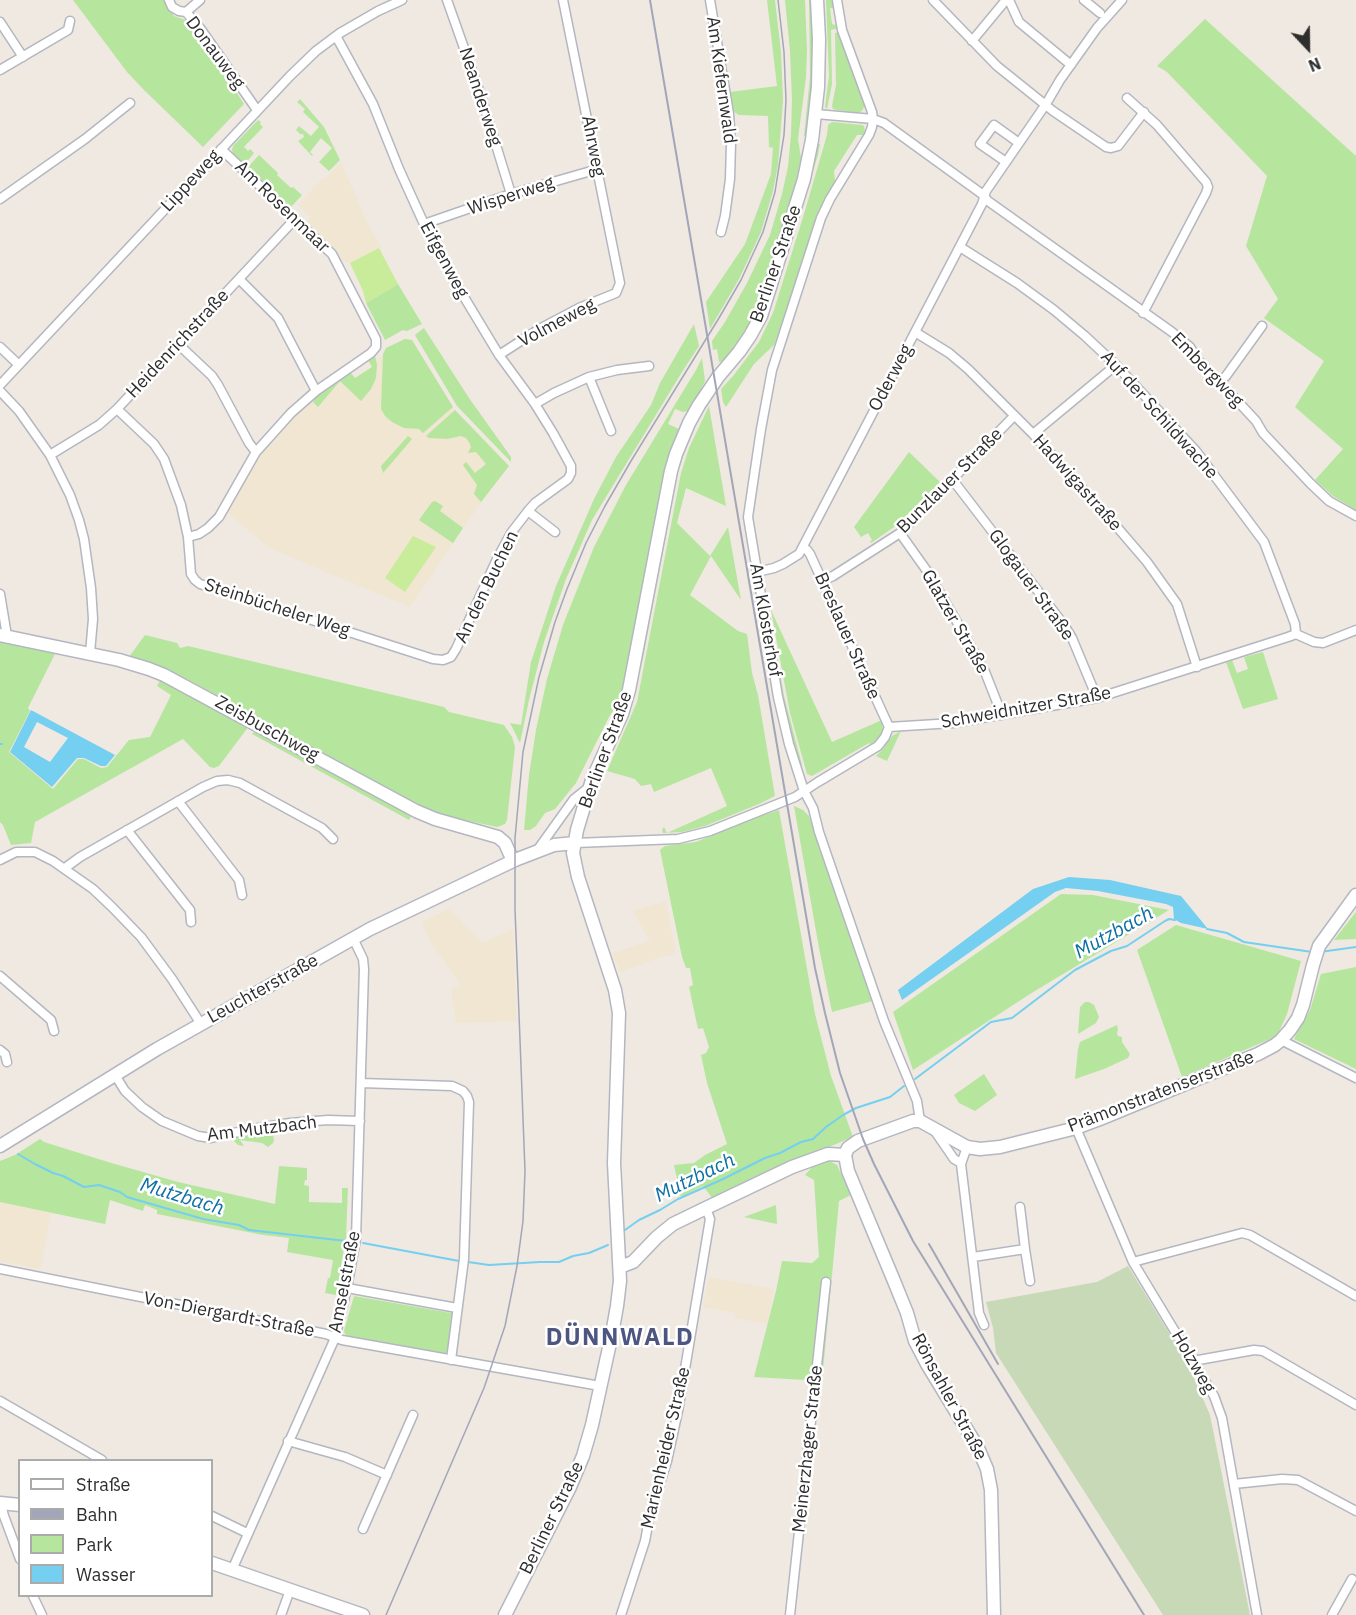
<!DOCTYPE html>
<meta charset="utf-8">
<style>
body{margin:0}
#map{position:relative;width:1356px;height:1615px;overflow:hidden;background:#efe9e1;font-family:"IBM Plex Sans",sans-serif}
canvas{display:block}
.legend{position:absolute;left:18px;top:1459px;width:195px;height:138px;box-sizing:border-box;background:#fff;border:2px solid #ababab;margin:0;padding:8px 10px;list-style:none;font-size:18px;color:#2e2e2e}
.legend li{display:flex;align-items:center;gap:12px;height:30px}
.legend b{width:30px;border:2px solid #ababab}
.north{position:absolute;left:1278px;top:18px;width:60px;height:60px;-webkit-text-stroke:4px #fff;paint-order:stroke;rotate:158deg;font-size:16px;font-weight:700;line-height:24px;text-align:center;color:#2e2e2e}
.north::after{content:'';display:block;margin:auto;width:21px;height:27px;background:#2e2e2e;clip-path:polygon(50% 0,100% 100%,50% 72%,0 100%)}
</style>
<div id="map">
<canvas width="1356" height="1615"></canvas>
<ul class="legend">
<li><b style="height:8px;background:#fff"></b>Straße</li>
<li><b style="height:8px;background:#a3a6b8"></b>Bahn</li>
<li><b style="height:16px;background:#b6e59e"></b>Park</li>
<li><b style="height:16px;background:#75cff0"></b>Wasser</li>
</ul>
<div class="north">N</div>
</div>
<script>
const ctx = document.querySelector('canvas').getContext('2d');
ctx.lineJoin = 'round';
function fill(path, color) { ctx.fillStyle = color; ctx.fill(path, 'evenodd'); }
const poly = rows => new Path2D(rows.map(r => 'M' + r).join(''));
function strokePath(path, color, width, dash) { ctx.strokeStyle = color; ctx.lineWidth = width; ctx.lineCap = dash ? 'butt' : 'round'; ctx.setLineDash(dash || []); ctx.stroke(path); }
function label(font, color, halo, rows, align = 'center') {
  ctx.font = font + ' "IBM Plex Sans",sans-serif'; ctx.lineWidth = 5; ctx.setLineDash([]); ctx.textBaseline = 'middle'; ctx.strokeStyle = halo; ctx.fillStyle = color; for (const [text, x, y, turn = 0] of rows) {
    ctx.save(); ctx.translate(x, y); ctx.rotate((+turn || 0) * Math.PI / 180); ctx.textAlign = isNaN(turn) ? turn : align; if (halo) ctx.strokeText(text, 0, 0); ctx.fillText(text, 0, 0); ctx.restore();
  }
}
fill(poly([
 [341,162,367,222,381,247,350,263,343,261,336,250,307,222,311,217,298,205,323,178,326,178],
 [405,339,412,340,454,409,509,466,477,508,410,607,269,548,227,512,245,478,266,447,293,417,307,404,309,405,313,402,315,397,350,372,355,378,372,367,368,360,375,356,377,358,383,357,386,348],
 [666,901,676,954,661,957,620,972,612,953,650,941,633,911],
 [449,909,482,943,513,929,517,1021,456,1023,451,988,461,986,430,941,421,922],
 [0,1202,51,1213,40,1269,0,1261],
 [709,1277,774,1289,768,1324,734,1318,735,1313,703,1307]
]), '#f0e6d1');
fill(poly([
 [73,0,165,0,174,16,191,22,244,104,203,147,144,90,127,72],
 [767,0,775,0,781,52,783,100,778,165,773,191,761,232,739,279,710,329,706,302,745,244,771,174,773,148,769,147,768,116,739,115,734,112,730,92,777,86],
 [785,0,805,0,807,50,806,77,798,139,801,158,794,190,758,307,748,326,734,347,724,361,719,362,717,349,713,350,712,341,725,322,747,283,770,235,782,194,788,167,791,135,792,100,790,51],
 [809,0,812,0,813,10,813,78,807,137,804,136,810,77],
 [826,0,834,0,836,9,830,8,832,24,838,26,839,28,831,30,832,84,827,109,825,107,829,76],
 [1205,19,1356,156,1356,510,1333,496,1315,480,1343,449,1295,407,1324,361,1264,318,1278,299,1246,246,1267,176,1167,72,1157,66],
 [840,32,866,102,864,103,864,107,862,111,858,113,837,110,833,109,832,106,836,85,835,33],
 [300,99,324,127,340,160,329,171,319,162,332,148,321,138,310,152,313,155,312,156,298,141,304,137,303,134,300,134,296,130,299,126,311,136,319,127,303,112,305,109,297,102],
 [258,120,261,122,260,124,263,127,244,147,248,151,250,149,254,153,245,164,233,154,232,150,233,146],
 [832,122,862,125,864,126,865,132,863,135,857,135,834,171,835,181,813,226,791,299,774,345,754,364,726,407,723,402,721,389,733,376,759,342,773,313,804,214,827,135,828,125],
 [817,144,820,144,818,155,770,311,756,340,724,380,723,378,743,354],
 [259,155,278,173,277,175,291,188,293,187,302,195,291,207,248,167],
 [398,284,422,324,407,331,403,330,385,340,366,303],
 [694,324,699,346,682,372,592,520,566,579,544,642,529,700,520,743,510,723,521,725,531,662,556,586,594,499,616,457,651,405,660,383],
 [424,328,469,398,511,457,511,462,457,406,415,335],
 [405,339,412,340,453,407,423,433,419,429,404,428,392,422,385,416,381,409,383,354,386,348],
 [375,356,377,365,376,378,371,389,361,401,340,381,318,407,313,402,315,397,350,372,355,378,372,367,368,360],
 [702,358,705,381,699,393,688,411,683,412,675,409,668,424,679,429,670,452,665,469,620,700,609,717,576,783,555,809,545,813,536,826,530,830,524,830,529,775,536,730,547,679,563,625,594,547,626,485,696,370],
 [704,405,706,406,690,436,678,472,642,663,639,662,675,472,683,446],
 [709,406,726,506,686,488,677,523,710,556,728,527,741,600,711,556,690,595,738,631,747,634,752,673,758,695,775,796,759,804,705,826,682,832,663,833,662,830,664,827,667,833,727,806,711,768,654,792,651,784,641,786,635,779,607,771,637,702,681,473,689,448],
 [455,410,509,466,481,502,474,494,477,485,463,465,466,462,475,473,486,464,476,452,468,453,471,447,469,442,466,438,461,436,447,439,429,438,426,436],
 [408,436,412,439,383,473,381,466],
 [909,452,940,482,897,525,871,543,870,541,872,540,868,533,861,537,854,527],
 [435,501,443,506,440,511,463,528,453,543,419,520,432,502],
 [764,581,784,696,802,765,798,763,785,714,762,585],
 [771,610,832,742,882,720,882,721,883,732,875,741,870,745,869,743,812,776,807,774,790,713],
 [145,635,177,643,180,648,188,646,444,707,449,712,504,725,512,737,515,747,507,820,505,824,497,827,459,819,454,820,433,813,187,679,153,663,129,657],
 [0,641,56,652,28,708,30,711,9,752,53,789,78,759,84,759,101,768,107,767,129,740,150,737,171,695,157,686,161,679,249,726,219,766,214,768,210,767,183,739,35,822,31,843,11,845,3,825,0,822],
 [1263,652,1278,699,1243,709,1226,662,1232,660,1237,673,1248,669,1244,657],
 [257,728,412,815,409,820,252,734],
 [901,731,887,761,876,756,883,749,892,736],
 [794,806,803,810,809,816,873,1001,832,1012,819,948],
 [779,810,815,1014,831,1076,853,1137,766,1173,713,1199,703,1186,681,1197,674,1165,694,1163,705,1155,727,1144,707,1083,701,1055,706,1053,709,1047,703,1028,698,1029,689,987,693,985,690,968,686,968,682,957,660,850,665,846,696,842,741,823],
 [1061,894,1093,895,1169,910,1030,994,913,1070,893,1012],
 [1356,912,1356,939,1334,940],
 [1176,925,1301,961,1287,1014,1277,1036,1182,1077,1137,950],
 [1356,967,1356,1069,1294,1039,1310,1010,1321,974],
 [1085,1002,1089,1002,1094,1005,1099,1017,1096,1023,1078,1034,1080,1007],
 [1117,1025,1118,1029,1117,1034,1118,1036,1122,1037,1122,1042,1130,1054,1128,1058,1104,1069,1075,1079,1078,1049,1080,1042],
 [984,1074,997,1095,975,1111,959,1103,954,1095],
 [269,1131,273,1134,274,1140,273,1143,268,1147,262,1143,240,1140,244,1146,238,1145,234,1141,237,1136],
 [40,1139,44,1142,108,1162,178,1182,275,1204,279,1166,307,1168,307,1180,305,1180,304,1185,309,1186,309,1202,342,1203,342,1188,348,1188,346,1237,336,1295,325,1293,328,1278,330,1278,333,1260,287,1252,289,1238,263,1235,157,1214,157,1210,145,1205,143,1211,110,1200,105,1224,0,1202,0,1161,15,1155],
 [829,1161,837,1165,851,1195,839,1201,822,1381,754,1377,776,1291,782,1261,812,1263,819,1257,814,1180,805,1175,813,1166],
 [776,1205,777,1224,744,1217],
 [354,1296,451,1313,452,1314,448,1350,446,1353,442,1353,349,1337,345,1334,344,1331]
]), '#b6e59e');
fill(poly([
 [1128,1266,1187,1362,1210,1415,1250,1615,1163,1615,996,1353,993,1328,986,1302,1097,1282]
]), '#c8d9b8');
fill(poly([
 [379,248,398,284,366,303,363,291,350,263],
 [413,536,436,547,405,592,385,578]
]), '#c9ec9a');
fill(poly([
 [31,710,115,755,106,766,101,766,84,758,77,758,52,787,10,752],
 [37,722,68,738,50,762,24,747],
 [1069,877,1110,880,1181,896,1208,929,1181,923,1174,919,1173,907,1166,904,1098,891,1066,888,1055,892,902,1000,898,990,1033,889]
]), '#75cff0');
strokePath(poly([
 [0,744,2,744],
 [1207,929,1227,933,1244,942,1312,952],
 [1320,952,1356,947],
 [915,1079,991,1022,1012,1018,1075,970,1111,951,1127,946,1165,921,1169,919,1175,920],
 [18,1154,35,1164,53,1173,63,1176,84,1187,99,1185,120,1192,127,1197,203,1219,239,1225,249,1230,346,1241],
 [625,1230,639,1220,660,1210,678,1199,721,1180,765,1158,780,1153,801,1142,813,1139,826,1127,843,1115,856,1108,890,1097,904,1086],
 [363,1243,459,1261],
 [468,1262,489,1265,540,1262,559,1262,573,1256,589,1253,608,1245]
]), '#75cff0', 2);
const street = poly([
 [169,0,172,7,179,11,186,12,200,28,257,110],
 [447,0,481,96,511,194],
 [710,0,729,114,731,143,730,179,725,216,721,232],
 [837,0,842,30,872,112,873,119,872,127,869,135,830,199,821,218,772,370,761,429,748,517,778,697,789,744,804,791,813,808,819,832,884,1021,917,1101,920,1121],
 [933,0,997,66,1053,111,1106,147,1111,148,1118,146,1144,112],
 [1009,0,1019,22,1071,65],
 [1084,0,1100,13],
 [186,12,200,0],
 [0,22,23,57],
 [972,41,1006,0],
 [0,70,68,30,70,21],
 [1127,98,1157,125,1206,182,1208,187,1206,193,1143,313],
 [816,114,873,119,884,123,982,194,988,201,1172,332,1190,347,1196,358,1230,393,1256,421,1263,433,1310,483,1329,501,1356,516],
 [1006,162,980,144,994,125,1019,143],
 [0,199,85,139,130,103],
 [424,224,511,194,598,169],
 [960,247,1017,283,1054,310,1085,336,1116,365,1196,451,1264,542,1295,624,1296,634],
 [239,279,278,318,316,391],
 [915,332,949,353,968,369,1033,434,1117,527,1147,562,1177,604,1197,667],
 [178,344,212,376,218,385,249,443,256,452],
 [0,347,19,365],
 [499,355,541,328,579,308,616,293,620,283,563,0],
 [589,377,611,431],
 [1219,382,1226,376,1262,326],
 [0,385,290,76,316,51,340,33,378,11,402,0],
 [0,391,19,411,50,455,70,495,79,520,84,539,91,588,93,619,90,653],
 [535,404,554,393,589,377,617,370,649,366],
 [117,409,154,444,164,459,181,505,188,537,191,574,195,580,200,584,433,659,443,660,451,657,456,649,497,559,511,533,528,511,535,503,568,479,571,473,571,466,553,433,535,404,499,355,452,277,424,224,399,169,373,104,336,36],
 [1033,434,1116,365],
 [50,455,99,425,117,409,295,219],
 [952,479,1064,625,1072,638,1097,698],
 [528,511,555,532],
 [900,533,927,571,957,622,985,672,1002,715],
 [188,537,199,534,208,528,219,517,256,452,291,413,316,391,371,353,376,347,376,339,332,254,221,149],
 [803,547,807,550,810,554,889,727],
 [757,572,774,568,783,564,799,554,982,204,986,191,1046,104,1060,80,1097,28,1122,0],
 [822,581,833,576,900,533,1014,416],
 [0,594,7,636],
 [889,727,953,723,1097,698,1288,637,1296,634,1314,642,1323,643,1356,630],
 [178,801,239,880,242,895],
 [127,830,190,910,191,922],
 [575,843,678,839,710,831,795,797,818,782,878,746,885,737,889,727],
 [536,852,574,799,589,787],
 [0,860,16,852,35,852,53,861,93,889,112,907,141,937,172,979,201,1024],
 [65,868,80,857,203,787,217,781,228,780,240,783,322,828,333,839],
 [0,976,51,1020,54,1031],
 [1281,1040,1356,1078],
 [0,1050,5,1054,7,1062],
 [115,1075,125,1091,142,1107,162,1121,198,1136,211,1138,247,1130,290,1123,328,1120,360,1121],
 [361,1083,452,1086,463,1091,467,1096,469,1102,464,1259,451,1360],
 [1076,1128,1133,1262,1214,1396,1222,1418,1257,1615],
 [934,1130,954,1159,961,1163],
 [967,1147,961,1164,979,1313,984,1325],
 [1025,1249,1030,1281],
 [973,1257,1025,1249,1020,1207],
 [1133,1262,1242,1233,1250,1235,1356,1296],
 [0,1269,326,1334,342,1340,600,1386],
 [347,1288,457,1308],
 [1193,1361,1254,1350,1263,1351,1356,1405],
 [0,1401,102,1460],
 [288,1441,345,1457,387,1475],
 [1234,1484,1282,1479,1298,1480,1356,1511],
 [3,1503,2,1508,4,1516,20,1559],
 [212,1516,247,1533],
 [363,1529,413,1415],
 [232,1570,335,1338,347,1288,356,1239,364,969,363,959,353,938],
 [33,1596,42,1615],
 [281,1615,290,1590],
 [621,1615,645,1541,650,1514,667,1461,678,1411,710,1219,706,1208],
 [790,1615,826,1282],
 [1332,1615,1352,1579]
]);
const secondary = poly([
 [0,635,119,660,149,669,164,675,416,811,435,819,498,837,505,843,513,861],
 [0,1146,157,1049,370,929,515,860,554,845,575,843],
 [845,1155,848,1148,858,1141,913,1121,920,1121,967,1147,980,1149,1000,1147,1076,1128,1100,1119,1258,1054,1275,1045,1281,1040,1290,1030,1298,1018,1303,1005,1313,965,1319,946,1356,895],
 [845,1155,848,1171,894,1281,907,1313,915,1341,927,1364,978,1448,987,1469,991,1490,994,1615],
 [620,1267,633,1262,657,1237,673,1224,706,1208,792,1167,817,1158,828,1154,845,1155],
 [0,1503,20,1505],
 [212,1563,363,1615],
 [505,1615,570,1487,583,1456,592,1425,612,1334,617,1306,620,1281,614,1163,619,1013,615,990,578,877,573,853,577,830,592,780,622,714,629,690,671,471,676,454,689,423,699,405,718,377,739,352,750,336,761,316,804,179,812,140,818,87,819,39,817,0]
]);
strokePath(street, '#b4b7c1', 11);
strokePath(secondary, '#b4b7c1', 15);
strokePath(street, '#fff', 8);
strokePath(secondary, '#fff', 12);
strokePath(poly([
 [386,1615,484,1388,505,1326,517,1266,523,1221,525,1171,515,909,515,838,523,752,539,677,555,622,567,589,586,543,605,506,631,461,719,318,741,280,763,232,775,192,784,135,786,100,784,52,778,0]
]), '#a3a6b8', 1.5);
strokePath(poly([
 [650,0,815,968,825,1013,840,1073,863,1139,874,1164,913,1241,1144,1615],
 [929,1244,998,1364]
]), '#a3a6b8', 2);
label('18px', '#2e2e2e', '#fff', [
 ["Donauweg",215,53,53],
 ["Am Kiefernwald",721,80,82],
 ["Neanderweg",480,97,72],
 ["Ahrweg",593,146,79],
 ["Lippeweg",191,181,-47],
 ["Wisperweg",511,196,-18],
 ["Am Rosenmaar",282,207,44],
 ["Eifgenweg",444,260,62],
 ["Berliner Straße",776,264,-71],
 ["Volmeweg",557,323,-28],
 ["Heidenrichstraße",178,344,-47],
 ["Embergweg",1207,370,46],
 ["Oderweg",891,378,-62],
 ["Auf der Schildwache",1159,415,48],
 ["Bunzlauer Straße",950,481,-45],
 ["Hadwigastraße",1077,483,48],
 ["Glogauer Straße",1031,585,54],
 ["An den Buchen",487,587,-64],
 ["Steinbücheler Weg",277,608,18],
 ["Am Klosterhof",765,620,80],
 ["Glatzer Straße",955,622,60],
 ["Breslauer Straße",847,636,66],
 ["Schweidnitzer Straße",1026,708,-10],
 ["Zeisbuschweg",267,729,29],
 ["Berliner Straße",606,750,-70],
 ["Leuchterstraße",263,989,-29],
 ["Prämonstratenserstraße",1161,1092,-21],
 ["Am Mutzbach",262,1129,-7],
 ["Amselstraße",345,1282,-79],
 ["Von-Diergardt-Straße",229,1315,11],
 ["Holzweg",1193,1362,60],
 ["Rönsahler Straße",949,1397,62],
 ["Marienheider Straße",666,1448,-77],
 ["Meinerzhager Straße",808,1449,-84],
 ["Berliner Straße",552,1518,-64]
]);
label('italic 20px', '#0d6fa3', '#fff', [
 ["Mutzbach",1114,933,-29],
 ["Mutzbach",695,1178,-26],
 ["Mutzbach",182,1197,17]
]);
ctx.letterSpacing = '1.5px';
label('bold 24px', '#4d5680', '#fff', [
 ["DÜNNWALD",620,1338]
]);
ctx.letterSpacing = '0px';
</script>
